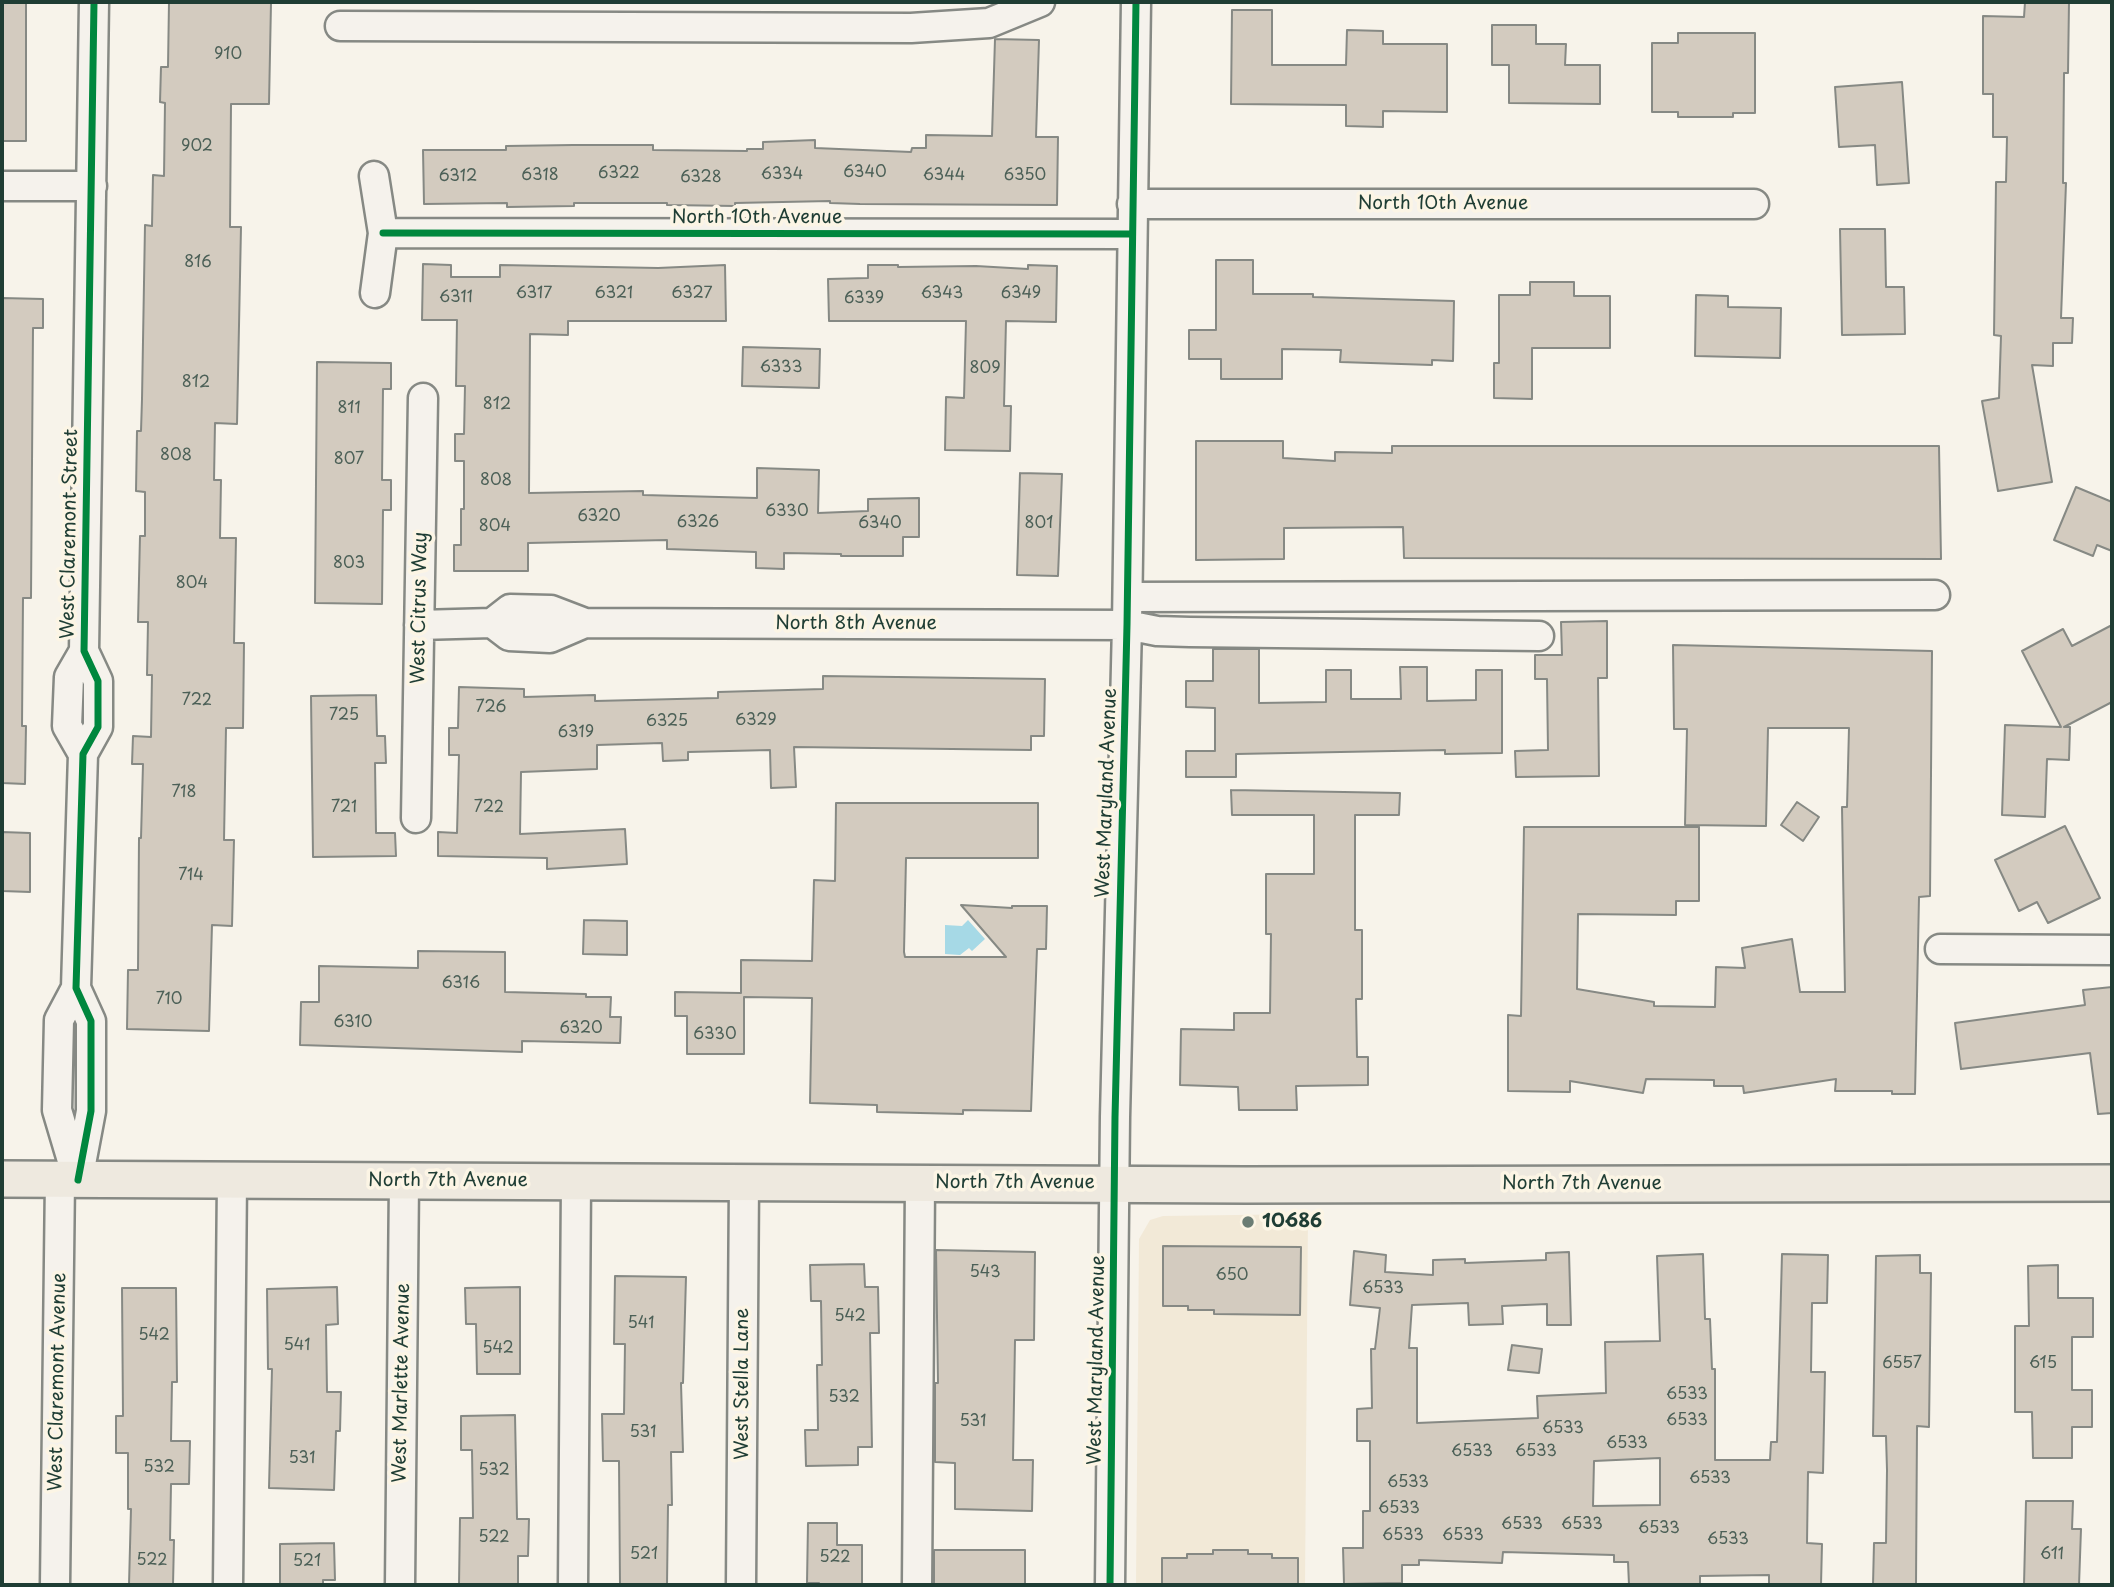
<!DOCTYPE html>
<style>
body{margin:0}
#map{position:relative;width:2114px;height:1587px;overflow:hidden;background:#f7f3ea;font-family:"Playpen Sans",sans-serif}
canvas{display:block}
.frame{position:absolute;inset:0;border:4px solid #1f3d34;pointer-events:none}
</style>
<div id="map">
<canvas width="2114" height="1587"></canvas>
<div class="frame"></div>
</div>
<script>
const ctx = document.querySelector('canvas').getContext('2d');
ctx.lineJoin = 'round';
function fill(path, color) { ctx.fillStyle = color; ctx.fill(path, 'evenodd'); }
const poly = rows => new Path2D(rows.map(r => 'M' + r).join(''));
function strokePath(path, color, width, dash) { ctx.strokeStyle = color; ctx.lineWidth = width; ctx.lineCap = dash ? 'butt' : 'round'; ctx.setLineDash(dash || []); ctx.stroke(path); }
function label(font, color, halo, rows, align = 'center') {
  ctx.font = font + ' "Playpen Sans",sans-serif'; ctx.lineWidth = 7; ctx.setLineDash([]); ctx.textBaseline = 'middle'; ctx.strokeStyle = halo; ctx.fillStyle = color; for (const [text, x, y, turn = 0] of rows) {
    ctx.save(); ctx.translate(x, y); ctx.rotate((+turn || 0) * Math.PI / 180); ctx.textAlign = isNaN(turn) ? turn : align; if (halo) ctx.strokeText(text, 0, 0); ctx.fillText(text, 0, 0); ctx.restore();
  }
}
fill(poly([
 [1308,1214,1305,1585,1136,1585,1139,1239,1150,1220,1163,1216]
]), '#f2e9d7');
fill(poly([
 [968,920,985,939,972,951,969,948,960,955,945,954,945,925,962,926]
]), '#a6d9e6');
const building = poly([
 [2,2,26,2,26,141,2,141,2,2],
 [169,2,271,3,269,104,231,104,230,227,241,227,237,424,215,423,214,480,221,480,220,538,236,538,234,643,244,643,243,728,226,728,224,840,234,840,232,926,212,925,209,1031,127,1029,128,970,138,970,139,838,141,838,143,764,132,764,133,736,151,737,152,675,147,675,148,622,138,622,140,536,145,536,145,492,136,491,137,431,141,431,142,399,145,225,152,226,153,175,164,176,165,103,160,102,161,67,168,67,169,2],
 [2025,2,2069,2,2068,73,2064,73,2063,183,2066,183,2061,318,2073,318,2072,343,2053,343,2053,366,2032,365,2052,482,1998,491,1982,401,1999,398,2001,336,1994,335,1996,182,2006,182,2007,137,1993,137,1993,94,1983,94,1983,16,2024,17,2025,2],
 [1232,10,1272,10,1272,65,1346,65,1347,30,1383,31,1383,44,1447,44,1447,112,1383,111,1383,127,1346,126,1346,105,1231,104,1232,10],
 [1492,25,1536,25,1536,44,1566,44,1565,65,1600,65,1600,104,1509,103,1509,65,1492,65,1492,25],
 [1678,33,1755,33,1755,113,1733,113,1733,117,1678,117,1678,112,1652,112,1652,43,1678,43,1678,33],
 [995,39,1039,40,1036,137,1058,137,1057,205,860,204,830,203,830,201,735,203,735,206,667,205,667,203,574,203,574,206,507,207,507,203,424,204,423,150,506,150,506,146,573,145,653,145,653,150,747,151,747,149,763,149,763,142,815,140,815,148,911,152,912,148,926,148,926,135,992,136,995,39],
 [1902,82,1909,183,1877,185,1875,145,1839,147,1835,87,1902,82],
 [1840,229,1885,229,1886,287,1904,287,1905,334,1842,335,1840,229],
 [1216,260,1253,260,1253,294,1313,294,1313,297,1454,301,1453,361,1432,360,1432,365,1340,362,1341,350,1282,349,1282,379,1221,379,1221,359,1189,359,1189,330,1216,330,1216,260],
 [423,264,451,265,451,277,500,277,500,265,658,268,725,265,726,321,568,321,568,335,530,334,529,493,643,491,643,495,757,498,757,468,819,470,818,513,868,511,868,499,919,498,919,537,903,537,903,556,841,556,841,554,784,553,784,569,756,568,756,552,667,549,667,540,528,543,528,571,454,571,454,545,461,545,461,509,464,509,464,461,455,461,455,434,464,434,465,386,456,386,457,320,422,320,423,264],
 [868,265,898,265,898,267,976,266,1028,269,1028,265,1057,266,1056,322,1006,321,1004,406,1011,406,1010,451,945,450,946,397,964,398,966,321,829,321,828,279,868,278,868,265],
 [1530,282,1574,282,1574,296,1610,296,1610,348,1532,348,1532,399,1494,398,1494,363,1499,363,1499,295,1530,295,1530,282],
 [1696,295,1728,296,1728,307,1781,308,1780,358,1695,356,1696,295],
 [2,298,43,299,43,328,33,328,31,598,23,598,22,726,26,726,25,784,2,783,2,298],
 [743,347,820,349,819,388,742,386,743,347],
 [317,362,391,363,391,389,383,389,382,480,391,480,391,510,383,510,382,604,315,603,317,362],
 [1196,441,1283,441,1283,458,1335,461,1335,452,1392,453,1392,446,1939,446,1941,559,1404,558,1403,527,1284,528,1284,559,1196,560,1196,441],
 [1020,473,1062,474,1058,576,1017,575,1020,473],
 [2076,487,2112,502,2112,551,2097,545,2093,556,2054,540,2076,487],
 [1607,621,1607,678,1598,678,1599,776,1516,777,1515,751,1548,750,1547,679,1535,679,1535,655,1562,655,1561,622,1607,621],
 [2112,625,2112,702,2064,727,2070,727,2069,760,2047,759,2045,817,2002,815,2005,725,2061,727,2022,651,2063,629,2072,646,2112,625],
 [1673,645,1932,651,1930,896,1919,897,1915,1094,1892,1094,1892,1091,1835,1091,1836,1079,1744,1093,1743,1086,1714,1086,1714,1080,1646,1079,1643,1093,1570,1081,1570,1092,1508,1091,1508,1015,1521,1016,1524,827,1699,827,1699,901,1676,901,1676,915,1578,914,1577,989,1654,1002,1654,1006,1715,1007,1716,967,1745,968,1742,948,1792,939,1800,992,1845,992,1842,807,1847,807,1849,728,1768,728,1766,826,1685,825,1687,729,1674,729,1673,645],
 [1213,649,1259,649,1259,703,1326,702,1326,670,1351,670,1351,699,1401,699,1400,667,1427,667,1427,701,1476,700,1476,670,1502,670,1502,753,1445,754,1445,750,1236,754,1236,777,1186,777,1186,751,1215,751,1215,708,1186,707,1186,681,1213,681,1213,649],
 [823,676,1045,679,1044,736,1031,736,1031,750,794,747,796,787,771,788,770,750,688,752,688,760,663,761,662,743,597,745,597,769,521,772,520,834,625,829,627,864,547,869,547,858,438,856,438,832,457,833,459,755,449,755,449,728,458,728,459,687,524,689,524,697,595,695,595,701,718,698,718,692,823,689,823,676],
 [376,695,377,736,385,736,386,763,375,763,376,833,395,833,396,856,313,857,311,696,376,695],
 [1231,790,1400,793,1399,815,1355,815,1355,930,1362,930,1362,999,1356,999,1357,1057,1368,1057,1368,1085,1296,1086,1297,1110,1239,1110,1238,1087,1180,1085,1181,1029,1234,1030,1234,1013,1270,1013,1271,934,1266,934,1266,874,1314,874,1314,815,1232,815,1231,790],
 [1797,802,1819,817,1803,841,1781,825,1797,802],
 [836,803,1038,803,1038,858,906,858,904,952,905,957,1006,957,961,905,1012,908,1012,906,1047,906,1046,949,1037,949,1031,1111,963,1110,963,1114,877,1112,877,1105,810,1103,812,998,744,997,744,1054,687,1054,687,1016,675,1016,675,992,741,993,741,960,812,961,814,880,835,881,836,803],
 [2065,826,2100,898,2048,923,2037,902,2019,911,1995,860,2065,826],
 [2,832,30,833,30,892,2,891,2,832],
 [584,920,627,921,627,955,583,954,584,920],
 [418,951,505,952,505,992,586,994,586,997,611,997,610,1017,621,1017,620,1043,522,1041,522,1052,300,1045,301,1002,319,1002,319,966,418,968,418,951],
 [2112,987,2112,1113,2098,1114,2090,1053,1961,1069,1955,1023,2085,1005,2083,990,2112,987],
 [1163,1246,1301,1247,1300,1315,1214,1314,1214,1310,1188,1310,1188,1306,1163,1306,1163,1246],
 [936,1250,1035,1252,1034,1340,1015,1340,1013,1460,1033,1460,1032,1511,955,1509,955,1463,935,1462,935,1383,938,1383,936,1250],
 [1354,1251,1386,1255,1385,1272,1433,1275,1433,1260,1465,1259,1465,1263,1546,1260,1546,1253,1569,1252,1571,1325,1547,1325,1547,1304,1502,1306,1503,1324,1469,1325,1468,1303,1412,1305,1409,1348,1417,1348,1417,1423,1538,1418,1537,1396,1606,1393,1605,1342,1660,1341,1657,1256,1703,1254,1705,1319,1710,1319,1712,1369,1715,1369,1715,1460,1770,1460,1771,1442,1777,1442,1782,1254,1828,1255,1827,1303,1812,1303,1811,1372,1825,1372,1823,1473,1808,1472,1807,1543,1822,1544,1821,1585,1769,1585,1769,1575,1700,1576,1700,1585,1629,1585,1628,1562,1614,1562,1614,1555,1503,1552,1502,1563,1419,1560,1419,1565,1402,1565,1402,1583,1344,1584,1343,1548,1363,1548,1363,1511,1370,1511,1370,1441,1357,1441,1357,1409,1372,1408,1371,1349,1375,1349,1380,1308,1350,1305,1354,1251],
 [1660,1458,1660,1505,1593,1506,1594,1461,1660,1458],
 [1920,1255,1920,1273,1931,1273,1929,1427,1917,1426,1916,1585,1873,1585,1874,1543,1886,1543,1887,1470,1886,1436,1873,1436,1876,1256,1920,1255],
 [864,1264,865,1287,878,1287,879,1333,870,1333,872,1447,858,1447,858,1465,806,1466,805,1430,818,1430,817,1365,822,1365,821,1301,811,1301,810,1265,864,1264],
 [2058,1265,2058,1298,2093,1298,2093,1337,2072,1337,2072,1390,2092,1390,2092,1427,2072,1427,2072,1458,2033,1458,2032,1412,2015,1412,2015,1326,2029,1326,2028,1266,2058,1265],
 [615,1276,686,1277,683,1383,681,1383,683,1452,671,1452,672,1505,668,1505,667,1585,620,1585,619,1461,603,1461,602,1414,624,1414,625,1344,614,1344,615,1276],
 [337,1287,338,1324,326,1325,327,1392,341,1392,340,1431,336,1431,334,1490,269,1488,272,1369,268,1369,267,1289,337,1287],
 [520,1287,520,1374,477,1374,476,1324,466,1324,465,1288,520,1287],
 [122,1288,176,1288,177,1382,172,1382,171,1441,190,1441,189,1484,171,1484,170,1540,174,1540,173,1585,129,1585,131,1509,128,1509,128,1453,116,1453,116,1416,123,1416,122,1288],
 [1512,1345,1542,1349,1539,1373,1508,1370,1512,1345],
 [515,1415,517,1519,529,1519,528,1556,518,1556,518,1585,459,1585,460,1518,473,1518,472,1450,461,1450,461,1416,515,1415],
 [2026,1501,2073,1501,2072,1529,2081,1529,2079,1585,2024,1585,2026,1501],
 [808,1523,837,1523,837,1545,862,1545,862,1585,819,1585,819,1583,807,1583,808,1523],
 [334,1543,335,1580,323,1580,323,1585,280,1585,280,1544,334,1543],
 [934,1550,1025,1550,1025,1585,934,1585,934,1550],
 [1213,1550,1248,1550,1248,1554,1272,1554,1272,1558,1298,1558,1298,1585,1162,1585,1162,1558,1187,1558,1187,1554,1213,1554,1213,1550]
]);
fill(building, '#d3cbbf');
strokePath(building, '#868984', 2);
const minor = poly([
 [340,26,911,28,989,23,1040,2],
 [374,176,383,233,375,293],
 [2,186,92,186],
 [1132,204,1754,204],
 [383,233,1132,234],
 [1128,597,1935,595],
 [492,623,509,636,550,638,585,623],
 [419,625,492,623,510,609,551,610,585,623,1127,625,1157,631,1190,632,1539,636],
 [83,754,67,726,69,677,84,651],
 [416,818,423,398],
 [1940,949,2112,950],
 [76,988,59,1020,57,1110,76,1174],
 [78,1180,91,1111,91,1021,76,988,83,754,98,727,98,681,84,651,94,2],
 [55,1585,60,1179],
 [228,1585,232,1180],
 [400,1585,404,1181],
 [573,1585,576,1182],
 [741,1585,744,1182],
 [917,1585,920,1183],
 [1110,1585,1115,1117,1127,625,1136,2]
]);
const major = poly([
 [2,1179,1246,1185,2112,1183]
]);
strokePath(minor, '#868984', 33);
strokePath(major, '#868984', 40);
strokePath(minor, '#f5f2ec', 28);
strokePath(major, '#eee9df', 35);
strokePath(poly([
 [383,233,1132,234],
 [78,1180,91,1111,91,1021,76,988,83,754,98,727,98,681,84,651,94,2],
 [1110,1585,1115,1117,1127,625,1136,2]
]), '#00873e', 7);
for (const [x, y, r, color] of [
 [1248,1222,7,"#6b7d74"]
]) { const dot = new Path2D(); dot.arc(x, y, r, 0, 2 * Math.PI); ctx.fillStyle = color; ctx.fill(dot); strokePath(dot, '#fcf5e5', 2.5); }
label('16px', '#4c6057', null, [
 ["910",228,55],
 ["902",197,147],
 ["6340",865,173],
 ["6322",619,174],
 ["6334",782,175],
 ["6318",540,176],
 ["6344",944,176],
 ["6350",1025,176],
 ["6312",458,177],
 ["6328",701,178],
 ["816",198,263],
 ["6317",534,294],
 ["6321",614,294],
 ["6327",692,294],
 ["6343",942,294],
 ["6349",1021,294],
 ["6311",456,298],
 ["6339",864,299],
 ["6333",781,368],
 ["809",985,369],
 ["812",196,383],
 ["812",497,405],
 ["811",349,409],
 ["808",176,456],
 ["807",349,460],
 ["808",496,481],
 ["6330",787,512],
 ["6320",599,517],
 ["6326",698,523],
 ["6340",880,524],
 ["801",1039,524],
 ["804",495,527],
 ["803",349,564],
 ["804",192,584],
 ["722",197,701],
 ["726",491,708],
 ["725",344,716],
 ["6329",756,721],
 ["6325",667,722],
 ["6319",576,733],
 ["718",184,793],
 ["721",344,808],
 ["722",489,808],
 ["714",191,876],
 ["6316",461,984],
 ["710",169,1000],
 ["6310",353,1023],
 ["6320",581,1029],
 ["6330",715,1035],
 ["543",985,1273],
 ["650",1232,1276],
 ["6533",1383,1289],
 ["542",850,1317],
 ["541",641,1324],
 ["542",154,1336],
 ["541",297,1346],
 ["542",498,1349],
 ["6557",1902,1364],
 ["615",2043,1364],
 ["6533",1687,1395],
 ["532",844,1398],
 ["6533",1687,1421],
 ["531",973,1422],
 ["6533",1563,1429],
 ["531",643,1433],
 ["6533",1627,1444],
 ["6533",1472,1452],
 ["6533",1536,1452],
 ["531",302,1459],
 ["532",159,1468],
 ["532",494,1471],
 ["6533",1710,1479],
 ["6533",1408,1483],
 ["6533",1399,1509],
 ["6533",1522,1525],
 ["6533",1582,1525],
 ["6533",1659,1529],
 ["6533",1403,1536],
 ["6533",1463,1536],
 ["522",494,1538],
 ["6533",1728,1540],
 ["521",644,1555],
 ["611",2052,1555],
 ["522",835,1558],
 ["522",152,1561],
 ["521",307,1562]
]);
label('19px', '#1f3d34', '#fcf5e5', [
 ["North 10th Avenue",1443,204],
 ["North 10th Avenue",757,218],
 ["West Claremont Street",70,534,-89],
 ["West Citrus Way",420,608,-89],
 ["North 8th Avenue",856,624],
 ["West Maryland Avenue",1107,793,-88],
 ["North 7th Avenue",448,1181],
 ["North 7th Avenue",1015,1183],
 ["North 7th Avenue",1582,1184],
 ["West Maryland Avenue",1097,1360,-89],
 ["West Claremont Avenue",58,1382,-89],
 ["West Marlette Avenue",402,1383,-89],
 ["West Stella Lane",743,1384,-90]
]);
label('bold 19px', '#1f3d34', '#fcf5e5', [
 ["10686",1262,1222]
], 'left');
</script>
